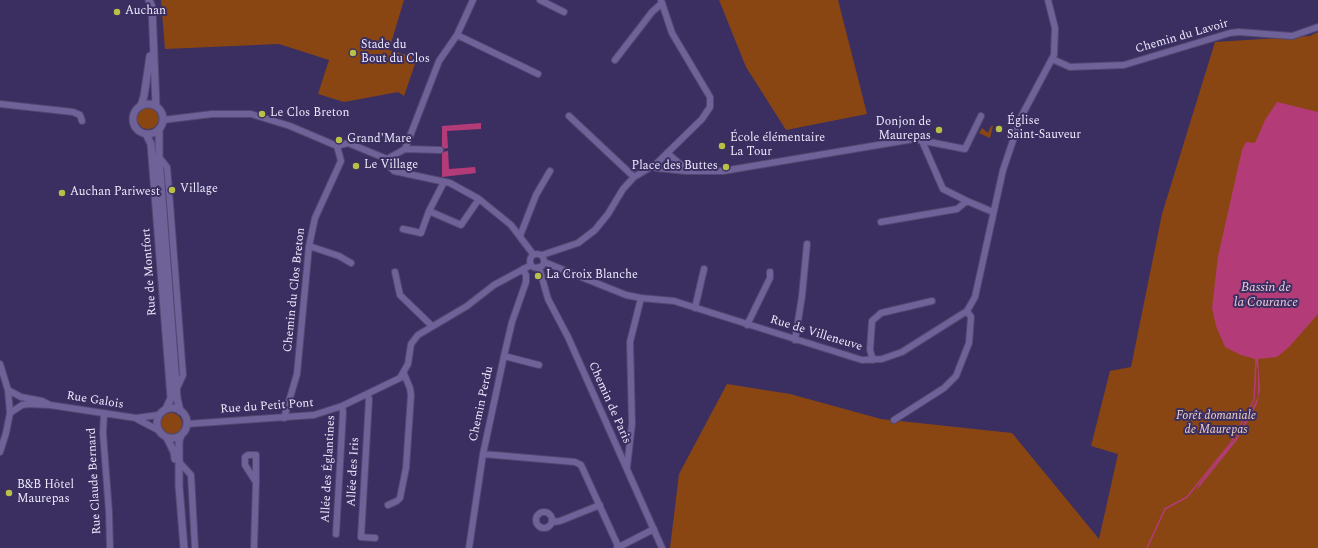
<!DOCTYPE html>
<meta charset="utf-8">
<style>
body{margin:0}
canvas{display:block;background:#3b2e60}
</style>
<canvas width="1318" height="548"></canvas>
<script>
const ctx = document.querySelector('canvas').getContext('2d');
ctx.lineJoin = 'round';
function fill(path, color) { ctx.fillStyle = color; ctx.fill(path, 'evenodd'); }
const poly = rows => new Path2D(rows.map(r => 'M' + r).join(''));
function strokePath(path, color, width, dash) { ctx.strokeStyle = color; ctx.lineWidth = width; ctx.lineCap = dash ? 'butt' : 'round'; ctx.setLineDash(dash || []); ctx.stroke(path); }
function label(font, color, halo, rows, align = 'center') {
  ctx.font = font + ' Spectral,serif'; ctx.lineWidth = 4; ctx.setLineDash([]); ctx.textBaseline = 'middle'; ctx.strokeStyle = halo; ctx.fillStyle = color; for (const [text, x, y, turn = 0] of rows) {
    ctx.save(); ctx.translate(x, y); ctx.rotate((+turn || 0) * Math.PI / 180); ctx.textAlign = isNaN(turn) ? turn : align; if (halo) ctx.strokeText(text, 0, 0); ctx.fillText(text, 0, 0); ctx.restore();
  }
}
fill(poly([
 [161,0,404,0,389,50,417,58,404,96,398,92,344,102,318,94,329,60,279,44,165,49],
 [719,0,838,0,867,114,786,130,746,67],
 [1318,32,1318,548,670,548,679,474,727,384,790,394,881,419,1012,433,1099,539,1118,454,1091,446,1110,371,1131,367,1162,214,1215,42,1310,36],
 '137 118a11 11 0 1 1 22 0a11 11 0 1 1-22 0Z',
 [991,126,993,126,990,138,979,133,982,128,988,133],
 '160 424a11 11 0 1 1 22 0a11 11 0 1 1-22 0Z'
]), '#894613');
fill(poly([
 [1277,102,1318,112,1318,314,1289,347,1277,357,1258,359,1260,390,1257,404,1237,440,1196,491,1200,483,1237,436,1247,417,1244,418,1244,415,1250,413,1258,397,1258,370,1255,359,1241,355,1225,347,1216,326,1212,308,1218,256,1242,150,1246,142,1255,143,1265,120],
 [481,123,481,129,447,131,448,148,442,149,442,126],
 [448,151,449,169,475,167,476,173,442,177,442,152]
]), '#b33b78');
strokePath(poly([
 [1147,548,1165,509,1187,497,1230,444,1254,400,1256,361]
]), '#b33b78', 1.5);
const minor = poly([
 [540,0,564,12],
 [457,35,538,74],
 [1052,59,1070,67,1124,65,1230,33,1239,32,1292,36,1318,27],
 [615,60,652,12,662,3],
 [0,104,73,112,80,115,82,121],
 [569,116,634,177],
 [163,120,212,114,251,114,290,126,337,146],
 [922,141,943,189,967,201,993,212],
 [337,146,348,143,387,159],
 [405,149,440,150],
 [667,153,685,168,686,171],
 [159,157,167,167,169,190,183,375,177,388],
 [387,159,405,149,439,61,457,35,473,0],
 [387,159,391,168,394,171,450,183,479,199,511,225,533,254],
 [655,165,702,119,710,107,710,97,672,33,661,0],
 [656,168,686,171,723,171,914,139,965,149,981,116],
 [429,211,461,225,479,199],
 [881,222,957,209,967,201],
 [403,229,421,233,429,211,444,182],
 [520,236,536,195,550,171],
 [309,246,339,256,351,263],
 '530 261a7 7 0 1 1 14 0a7 7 0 1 1-14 0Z',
 [542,255,578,243,595,230,608,214,623,189,634,177,651,167],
 [544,262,626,295,641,298,674,301,862,360,882,359,902,352,967,311,975,297,1003,170,1021,117,1054,55,1055,28,1048,0],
 [539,267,548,299,568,337,662,548],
 [395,272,400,295,432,326],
 [695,308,704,269],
 [747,325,770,278,770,272],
 [795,340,802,296,807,244],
 [504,356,539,365],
 [873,360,870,350,872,321,881,313,932,301],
 [0,364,8,390,10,413,6,433,0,452],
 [8,390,21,397,42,401,50,405],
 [367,394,369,399,361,537,375,538],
 [10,413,22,405,28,404,50,405,136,418,159,415],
 [104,413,103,433,109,512,110,548],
 [284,418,297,374,309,246,315,218,341,161,337,146],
 [137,419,158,430],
 [894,420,944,388,956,376,969,343,971,317,967,311],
 [187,424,314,415,342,406,400,378,408,364,411,344,418,335,467,306,494,285,531,265],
 [483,454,575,462,581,465,618,546],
 [180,463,191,475,195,548],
 [627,467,632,424,630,342,641,298],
 [388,505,397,501,400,498,406,468,411,395,410,388,404,374],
 '536 520a8 8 0 1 1 16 0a8 8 0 1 1-16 0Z',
 [553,522,560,521,600,505],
 [336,534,343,412,342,406],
 [254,548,256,482,256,455,248,455,245,457,245,465,256,482],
 [469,548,483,454,504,356,512,322,526,282,526,275,523,269],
 [617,548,654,529]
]);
const tertiary = poly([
 [149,0,152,7,156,106],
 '133 119a15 15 0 1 1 30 0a15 15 0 1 1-30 0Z',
 [141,106,144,96,150,56],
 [159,129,159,157,177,398,180,411],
 [146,134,151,144,171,398,166,409],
 '157 423a15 15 0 1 1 30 0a15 15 0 1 1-30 0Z',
 [181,435,179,441,179,486,184,548],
 [167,438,174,452,175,459]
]);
strokePath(minor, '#524770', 8);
strokePath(tertiary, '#524770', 9);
strokePath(minor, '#6e6299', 6);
strokePath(tertiary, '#6e6299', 7);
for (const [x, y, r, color] of [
 [117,12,4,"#b9c046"],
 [353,53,4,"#b9c046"],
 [262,114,4,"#b9c046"],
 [999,129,4,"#b9c046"],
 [939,130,4,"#b9c046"],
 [339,140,4,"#b9c046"],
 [722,146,4,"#b9c046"],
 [356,166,4,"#b9c046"],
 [726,167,4,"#b9c046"],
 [172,190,4,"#b9c046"],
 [62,193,4,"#b9c046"],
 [538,276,4,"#b9c046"],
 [9,493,4,"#b9c046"]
]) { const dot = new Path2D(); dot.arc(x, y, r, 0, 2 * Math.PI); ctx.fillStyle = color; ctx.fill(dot); strokePath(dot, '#3b2e60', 1.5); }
label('12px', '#eceafd', '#3b2e60', [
 ["Auchan",125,12],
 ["Stade du",361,46],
 ["Bout du Clos",361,60],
 ["Le Clos Breton",270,114],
 ["Église",1007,122],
 ["Saint-Sauveur",1007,136],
 ["Donjon de",931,123,"right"],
 ["Maurepas",931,137,"right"],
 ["École élémentaire",730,139],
 ["La Tour",730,153],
 ["Grand'Mare",347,140],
 ["Le Village",364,166],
 ["Place des Buttes",718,167,"right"],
 ["Village",180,190],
 ["Auchan Pariwest",70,193],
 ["La Croix Blanche",546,276],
 ["B&B Hôtel",17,486],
 ["Maurepas",17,500]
], 'left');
label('12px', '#eceafd', '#3b2e60', [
 ["Chemin du Lavoir",1182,37,-16],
 ["Rue de Montfort",150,272,-94],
 ["Chemin du Clos Breton",295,290,-84],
 ["Rue de Villeneuve",816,334,17],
 ["Rue Galois",95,401,9],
 ["Chemin de Paris",609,403,66],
 ["Chemin Perdu",482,404,-78],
 ["Rue du Petit Pont",267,407,-4],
 ["Allée des Églantines",329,469,-87],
 ["Allée des Iris",354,472,-87],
 ["Rue Claude Bernard",95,481,-93]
]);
label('italic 12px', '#eed2c1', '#3b2e60', [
 ["Forêt domaniale",1216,417],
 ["de Maurepas",1216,431]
]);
label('italic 13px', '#edcdda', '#3b2e60', [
 ["Bassin de",1266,288],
 ["la Courance",1266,303]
]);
</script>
